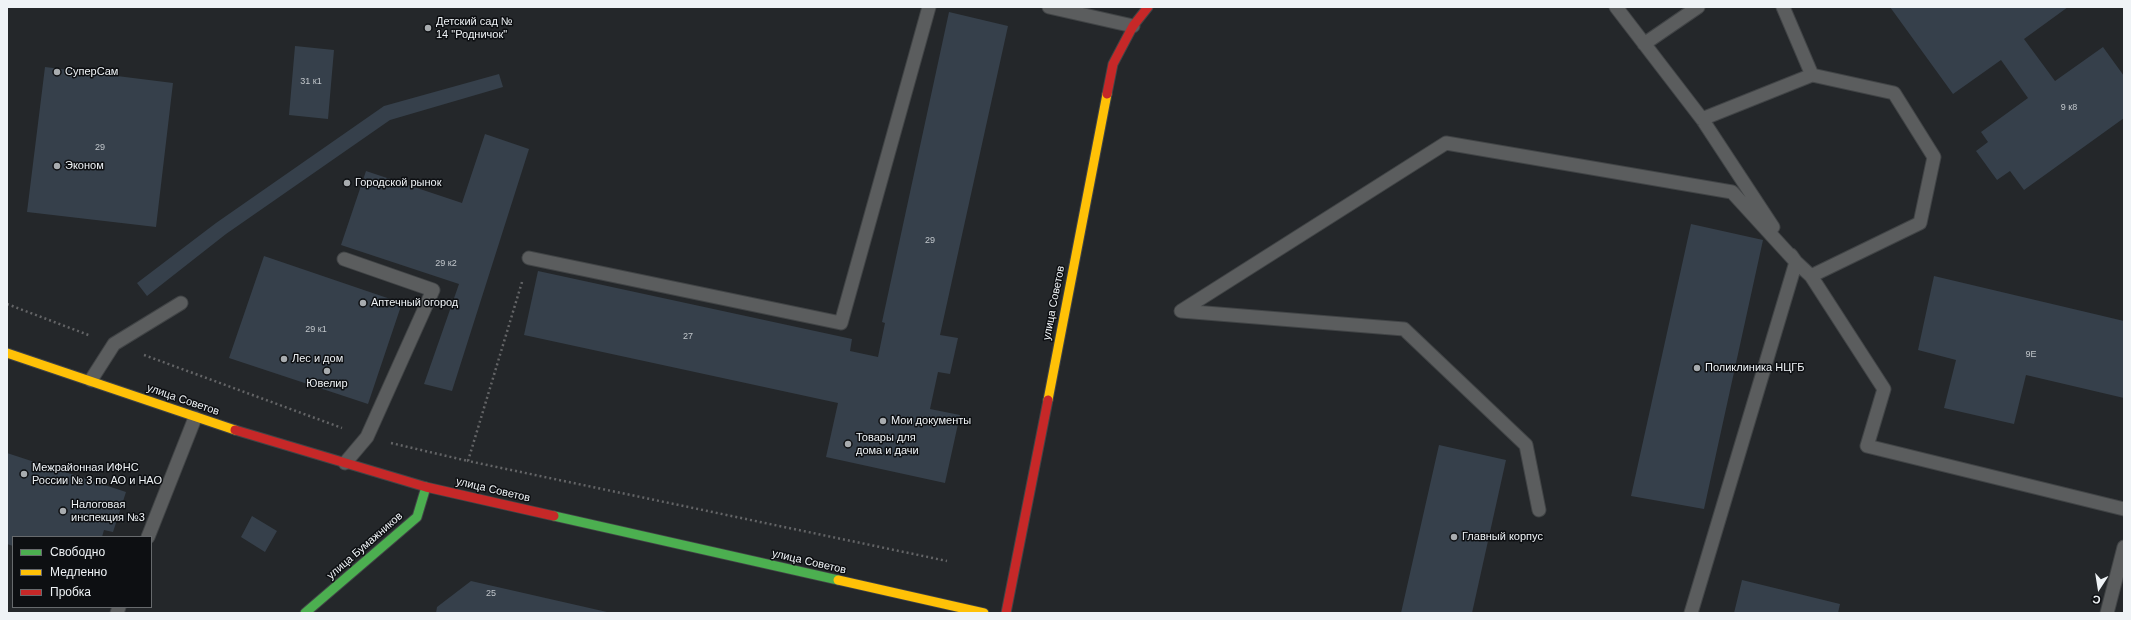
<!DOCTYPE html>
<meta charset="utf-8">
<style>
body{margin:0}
#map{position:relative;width:2131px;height:620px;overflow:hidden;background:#24272a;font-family:Arial,sans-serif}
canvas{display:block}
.frame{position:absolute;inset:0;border:8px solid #eff3f6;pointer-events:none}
.legend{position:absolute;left:12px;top:536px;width:140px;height:72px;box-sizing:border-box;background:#0d0f12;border:1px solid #676a6d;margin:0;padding:5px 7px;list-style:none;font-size:12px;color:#eff3f6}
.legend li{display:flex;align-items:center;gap:8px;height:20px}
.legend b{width:20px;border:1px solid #676a6d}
.north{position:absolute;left:2079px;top:568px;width:40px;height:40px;-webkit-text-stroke:3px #0d0f12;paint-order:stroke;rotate:192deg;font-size:11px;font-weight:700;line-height:16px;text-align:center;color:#eff3f6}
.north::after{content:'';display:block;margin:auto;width:14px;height:18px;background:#eff3f6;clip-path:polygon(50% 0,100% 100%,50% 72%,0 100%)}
</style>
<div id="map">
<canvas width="2131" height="620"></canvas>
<div class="frame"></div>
<ul class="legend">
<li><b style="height:5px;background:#4caf50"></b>Свободно</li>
<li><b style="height:5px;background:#ffc107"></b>Медленно</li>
<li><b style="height:5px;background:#c62828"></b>Пробка</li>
</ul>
<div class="north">С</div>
</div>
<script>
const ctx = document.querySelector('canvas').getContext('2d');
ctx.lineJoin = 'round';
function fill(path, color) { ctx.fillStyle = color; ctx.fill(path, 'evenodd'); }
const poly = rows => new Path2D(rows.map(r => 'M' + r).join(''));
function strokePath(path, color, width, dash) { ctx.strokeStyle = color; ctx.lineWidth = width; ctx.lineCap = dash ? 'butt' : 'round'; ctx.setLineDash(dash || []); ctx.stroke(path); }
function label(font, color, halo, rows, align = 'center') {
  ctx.font = font + ' Arial,sans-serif'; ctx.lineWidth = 3; ctx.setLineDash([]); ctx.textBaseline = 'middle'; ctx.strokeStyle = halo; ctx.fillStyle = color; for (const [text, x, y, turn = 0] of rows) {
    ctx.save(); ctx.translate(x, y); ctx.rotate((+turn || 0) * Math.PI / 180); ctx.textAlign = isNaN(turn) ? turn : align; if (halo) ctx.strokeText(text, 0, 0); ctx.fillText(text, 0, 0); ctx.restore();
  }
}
fill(poly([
 [1890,7,2068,7,2024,39,2055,81,2103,47,2124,76,2124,118,2024,190,2010,171,1997,180,1976,151,1988,142,1981,132,2028,98,2001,60,1953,94],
 [949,12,1008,26,940,335,958,338,950,374,938,372,930,409,960,415,945,483,826,457,838,403,524,335,538,271,852,339,850,351,878,357,885,323,882,322],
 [295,46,334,50,328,119,289,115],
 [45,67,173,83,156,227,27,212],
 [499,74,503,87,390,120,226,234,147,296,137,283,216,223,384,106],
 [485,134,529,149,452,391,424,384,459,284,341,245,366,171,462,203],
 [1691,224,1763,240,1704,509,1631,496],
 [264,256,402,303,368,404,229,358],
 [1934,276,2124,321,2124,398,2026,375,2014,424,1944,408,1956,360,1918,350],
 [1439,445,1506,460,1472,613,1401,613],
 [7,453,126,492,113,532,104,530,102,537,13,537,13,546,7,544],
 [252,516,277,531,265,552,241,537],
 [1742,580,1840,604,1838,613,1734,613],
 [471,581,607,612,607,613,436,613,437,607]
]), '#36404b');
const lane = poly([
 [1049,7,1133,26],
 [1616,7,1702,119,1773,227],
 [1783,7,1812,75],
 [1644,44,1698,7],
 [1702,119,1812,75,1894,93,1934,157,1920,223,1811,276],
 [529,258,841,323,929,7],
 [344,259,433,290,367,437,345,463],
 [91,380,114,344,181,303],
 [1539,510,1526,445,1404,329,1181,311,1446,143,1732,192,1796,262,1811,276,1884,389,1867,446,2124,509],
 [148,537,195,418],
 [117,613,119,607],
 [1691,613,1796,262,1791,255],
 [2107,613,2124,547]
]);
const fast = poly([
 [554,516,838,580],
 [305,613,417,517,426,487]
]);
const slow = poly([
 [7,353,235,430],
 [1048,400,1107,94],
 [838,580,984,613]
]);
const jam = poly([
 [1107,94,1113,64,1133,26,1148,7],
 [235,430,426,487,554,516],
 [1006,613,1048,400]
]);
strokePath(lane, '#414446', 15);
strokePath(fast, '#414446', 11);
strokePath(slow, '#414446', 11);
strokePath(jam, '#414446', 11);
strokePath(poly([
 [522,282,468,461,947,561],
 [7,304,91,336],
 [144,355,342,428],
 [391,443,468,461]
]), '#636466', 2.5, [2, 3]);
strokePath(lane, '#5b5d5e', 13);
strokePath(fast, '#4caf50', 9);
strokePath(slow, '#ffc107', 9);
strokePath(jam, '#c62828', 9);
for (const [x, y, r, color] of [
 [428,28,4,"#a8acaf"],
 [57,72,4,"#a8acaf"],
 [57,166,4,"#a8acaf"],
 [347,183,4,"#a8acaf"],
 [363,303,4,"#a8acaf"],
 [284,359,4,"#a8acaf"],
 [1697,368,4,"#a8acaf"],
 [327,371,4,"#a8acaf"],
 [883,421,4,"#a8acaf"],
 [848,444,4,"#a8acaf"],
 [24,474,4,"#a8acaf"],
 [63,511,4,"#a8acaf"],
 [1454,537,4,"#a8acaf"]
]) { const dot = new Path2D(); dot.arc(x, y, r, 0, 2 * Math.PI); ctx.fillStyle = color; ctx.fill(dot); strokePath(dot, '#0d0f12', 1.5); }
label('9px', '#c1c6cb', null, [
 ["31 к1",311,82],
 ["9 к8",2069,108],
 ["29",100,148],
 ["29",930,241],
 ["29 к2",446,264],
 ["29 к1",316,330],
 ["27",688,337],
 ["9Е",2031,355],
 ["25",491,594]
]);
label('11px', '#eff3f6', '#0d0f12', [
 ["Детский сад №",436,22],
 ["14 \"Родничок\"",436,35],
 ["СуперСам",65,72],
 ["Эконом",65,166],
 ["Городской рынок",355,183],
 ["Аптечный огород",371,303],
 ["Лес и дом",292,359],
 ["Поликлиника НЦГБ",1705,368],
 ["Ювелир",327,384,"center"],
 ["Мои документы",891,421],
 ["Товары для",856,438],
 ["дома и дачи",856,451],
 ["Межрайонная ИФНС",32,468],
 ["России № 3 по АО и НАО",32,481],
 ["Налоговая",71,505],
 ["инспекция №3",71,518],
 ["Главный корпус",1462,537]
], 'left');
label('11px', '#eff3f6', '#0d0f12', [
 ["улица Советов",1054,303,-79],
 ["улица Советов",183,400,19],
 ["улица Советов",493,490,13],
 ["улица Бумажников",365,546,-41],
 ["улица Советов",809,562,13]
]);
</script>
